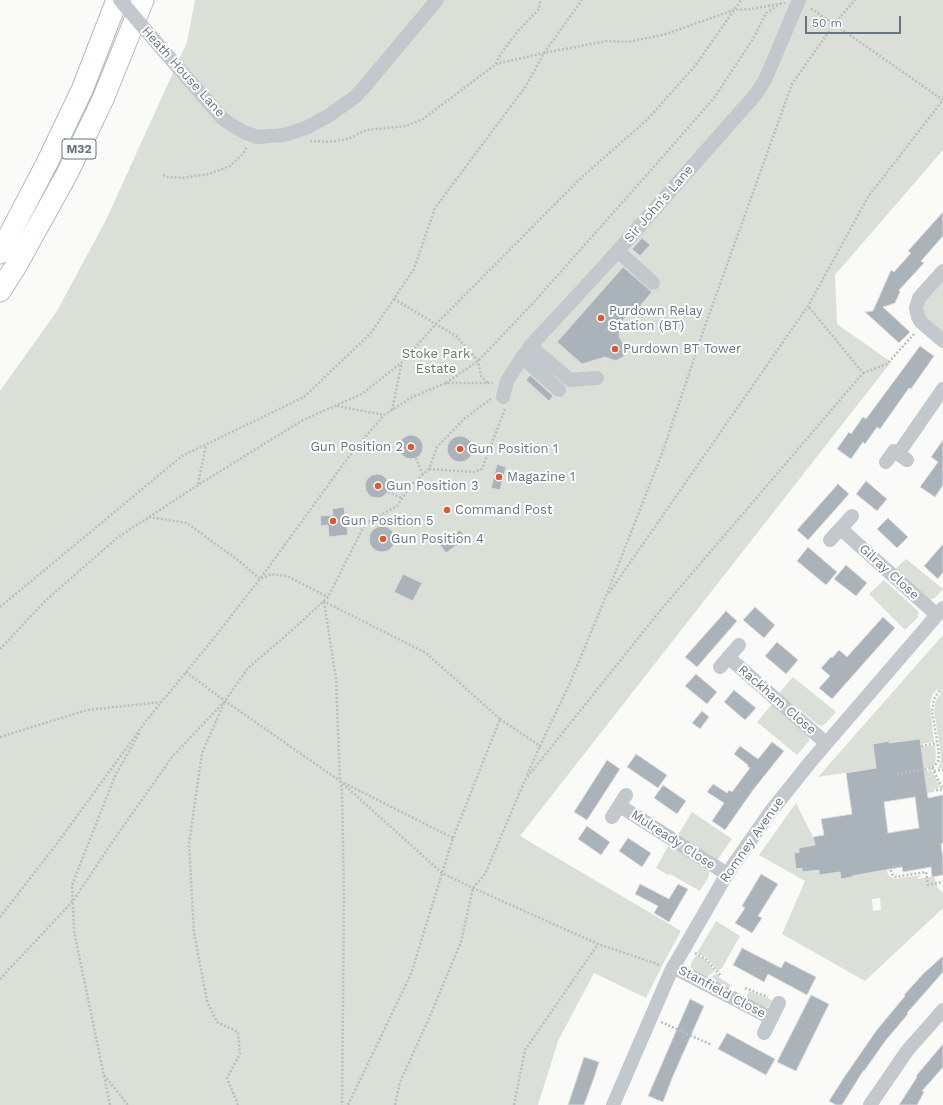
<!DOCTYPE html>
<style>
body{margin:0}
#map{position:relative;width:943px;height:1105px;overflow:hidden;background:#fafaf8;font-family:"Work Sans",sans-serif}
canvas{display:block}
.scale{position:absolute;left:805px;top:16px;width:96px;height:18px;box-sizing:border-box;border:2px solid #657683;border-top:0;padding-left:5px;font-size:12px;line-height:14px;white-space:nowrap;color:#657683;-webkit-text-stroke:3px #fff;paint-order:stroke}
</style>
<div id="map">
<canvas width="943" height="1105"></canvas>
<div class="scale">50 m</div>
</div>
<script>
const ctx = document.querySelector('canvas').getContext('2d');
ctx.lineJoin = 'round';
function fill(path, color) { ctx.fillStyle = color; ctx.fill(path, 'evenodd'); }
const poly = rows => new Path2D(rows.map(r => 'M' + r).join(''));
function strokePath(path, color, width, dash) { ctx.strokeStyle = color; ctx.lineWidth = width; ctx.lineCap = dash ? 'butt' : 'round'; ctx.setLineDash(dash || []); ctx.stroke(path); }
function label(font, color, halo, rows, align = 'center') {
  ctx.font = font + ' "Work Sans",sans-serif'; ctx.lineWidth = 4; ctx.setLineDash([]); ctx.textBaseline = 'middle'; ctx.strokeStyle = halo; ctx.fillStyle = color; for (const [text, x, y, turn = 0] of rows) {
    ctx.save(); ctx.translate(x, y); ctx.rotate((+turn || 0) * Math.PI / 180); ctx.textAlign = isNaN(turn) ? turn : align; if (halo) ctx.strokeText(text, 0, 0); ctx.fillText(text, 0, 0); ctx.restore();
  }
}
fill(poly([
 [195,0,943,0,943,150,835,275,837,324,891,362,520,836,681,931,662,966,646,998,594,973,558,1041,538,1105,0,1105,0,391,57,311,106,220,187,42],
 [943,277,943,335,923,314,924,299],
 [906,559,943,589,935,598,930,600,894,570],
 [884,580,918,611,918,617,905,630,869,594],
 [943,635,943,768,937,769,940,764,941,755,934,711,936,700,941,693,937,689,932,695,930,705,934,742,921,744,920,739,898,742,922,753,921,747,935,745,936,757,935,764,933,767,897,773,893,765,888,741,873,744,876,768,818,777],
 [793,677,836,712,825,724,821,726,817,724,779,693],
 [773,703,809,736,809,741,797,755,757,722],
 [931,770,941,787,934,789,934,792,927,793,924,771],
 [796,803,813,837,815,845,799,848,799,852,794,853,796,869,802,868,803,872,819,870,820,875,840,872,841,879,852,877,851,870,864,874,887,870,888,875,894,879,921,875,917,879,934,876,938,888,943,893,943,908,865,981,782,934,805,881,759,855],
 [880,898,881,910,873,911,872,899],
 [692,812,732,839,718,859,716,859,678,835],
 [669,845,709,871,709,876,700,891,670,874,668,875,656,868],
 [716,921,740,936,722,968,718,971,708,959,697,953],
 [696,955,706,960,715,971,705,978,691,969,691,964],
 [717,973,720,978,731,985,727,991,707,980],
 [749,991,763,996,775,1002,769,1007,763,1008,745,1000]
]), '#dadfd7');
const building = poly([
 [943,212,943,236,921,261,924,263,899,290,900,292,895,303,883,307,910,332,899,343,865,312,873,311,891,270,894,272,911,253,908,251,943,212],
 [642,238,650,245,640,256,632,249,642,238],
 [623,267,652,292,634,313,631,312,620,323,619,337,626,347,625,354,623,357,616,361,605,357,582,364,557,342,623,267],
 [920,346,934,356,911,389,909,388,880,429,877,427,865,444,863,442,851,459,837,449,849,432,851,434,863,417,866,419,920,346],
 [530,375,553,396,549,401,526,380,530,375],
 '399 447a12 12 0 1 1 24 0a12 12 0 1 1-24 0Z',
 '447 449a13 13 0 1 1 26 0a13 13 0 1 1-26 0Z',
 [943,440,943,485,935,497,920,487,938,462,931,457,943,440],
 [497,464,506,467,500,490,491,488,497,464],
 '365 486a12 12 0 1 1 24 0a12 12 0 1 1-24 0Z',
 [866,481,887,499,877,511,856,494,866,481],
 [838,484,849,494,808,540,797,530,838,484],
 [344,507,348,535,329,537,328,525,321,526,320,516,333,515,332,509,344,507],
 [888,518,908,537,897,548,877,529,888,518],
 '369 539a13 13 0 1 1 26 0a13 13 0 1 1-26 0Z',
 [460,530,466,538,446,553,440,545,460,530],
 [943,544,943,572,938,579,924,566,943,544],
 [808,547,837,572,826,585,797,561,808,547],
 [846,565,867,583,856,596,834,579,846,565],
 [403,574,422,583,413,601,394,592,403,574],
 [755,607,775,625,764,638,743,620,755,607],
 [726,611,737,621,697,667,685,657,726,611],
 [883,617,895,628,832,699,819,688,830,676,821,668,831,657,832,658,839,650,847,657,883,617],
 [777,642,798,660,786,674,765,656,777,642],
 [696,674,717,692,707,704,685,686,696,674],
 [734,690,756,708,745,720,724,702,734,690],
 [702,711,709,717,700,729,692,723,702,711],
 [920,739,928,798,943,795,943,843,941,844,943,858,943,875,932,877,931,867,903,872,902,867,852,876,852,877,841,879,840,872,819,875,819,870,802,872,802,868,796,869,794,853,799,852,799,848,815,845,813,837,824,835,821,819,852,814,846,773,876,768,873,744,889,741,889,743,920,739],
 [915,797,919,828,888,833,884,802,915,797],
 [772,742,784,751,753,790,725,830,712,821,724,803,707,792,713,784,727,793,729,790,732,792,750,768,747,766,748,765,734,754,740,746,758,759,772,742],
 [636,754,667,775,658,788,627,767,636,754],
 [607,760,620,769,587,820,574,812,607,760],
 [663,785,686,801,677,814,654,798,663,785],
 [587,826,610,842,601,855,578,839,587,826],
 [628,838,651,853,642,867,619,851,628,838],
 [761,874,778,884,758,916,762,918,752,933,735,923,745,908,742,906,761,874],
 [640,884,669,899,678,884,688,889,669,922,654,913,658,906,635,894,640,884],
 [742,948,781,968,785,961,816,977,807,995,768,974,764,982,733,965,742,948],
 [943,956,943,972,907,1013,908,1014,886,1040,864,1071,863,1071,842,1105,836,1105,829,1101,845,1076,876,1031,905,996,904,995,924,973,943,956],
 [811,995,829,1004,796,1071,777,1062,811,995],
 [690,999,704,1006,673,1076,663,1102,648,1096,690,999],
 [727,1033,775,1059,766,1075,718,1049,727,1033],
 [943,1044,943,1067,922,1091,924,1092,917,1105,899,1105,917,1077,916,1076,943,1044],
 [584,1057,599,1062,595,1075,584,1105,568,1105,584,1057]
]);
fill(building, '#aab3b9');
strokePath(building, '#dcdcda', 1);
const highway = poly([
 [0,253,47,163,82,90,117,0],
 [0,291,16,266,67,174,103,99,143,0]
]);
strokePath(highway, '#b4b9bd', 23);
strokePath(poly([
 [496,64,500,55,518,31,539,9,540,0],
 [310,141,329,142,348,139,366,130,406,126,423,119,496,64,544,53,607,41,628,42,666,34,734,10,751,9,785,3],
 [163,175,168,177,182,178,209,174,230,166,243,154,247,146],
 [394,299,456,336,478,361,481,376,488,383],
 [863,373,887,364,914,334],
 [446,383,478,361,534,302,645,177,714,98,753,39,766,13,780,4],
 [337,406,384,415],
 [392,410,402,362],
 [416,458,423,475],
 [429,469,474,472,482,469,505,409],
 [198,484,206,445],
 [388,492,402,498],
 [149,517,187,523,243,564,260,579,350,455,384,415,412,397,446,383,493,383],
 [609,593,808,306,868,197,943,100,834,24,855,0],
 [323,601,426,653,500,719,453,838,411,974,348,1105],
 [324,602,336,679,340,781,342,791,344,896,342,1105],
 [0,607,182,456,304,397,371,333,414,269,435,208,526,86,544,53,582,0],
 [0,649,46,600,117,538,198,485,303,420,362,394,402,362,436,324,583,176,648,119,695,66,741,0],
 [186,672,225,701,340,781,442,873,473,888,598,944,660,965],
 [224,703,202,753,189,844,194,933,207,1001,217,1022,238,1032,240,1054,227,1078,238,1105],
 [500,719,540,746,570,683,606,596,663,451,705,326,792,84,834,24,810,8],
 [0,737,87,710,161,702],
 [921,746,937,743],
 [932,768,943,789],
 [934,771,943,770],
 [897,774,932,768,938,762,939,753,932,711,934,699,939,691],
 [527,775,540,746],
 [525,780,659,612,863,373,808,306],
 [344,783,453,838],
 [936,790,943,789],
 [901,865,894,866,891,870,892,874,895,877,926,872,928,885,943,882],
 [0,917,56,845,146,721,214,638,260,579,271,574,287,576,328,597],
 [695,953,707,960,721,976],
 [0,979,73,901,113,841,172,757,225,701,248,668,289,633,328,597,365,524,397,506,411,485,429,469,437,447,464,419,489,400,491,399],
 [745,988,768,997],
 [661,1022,712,1045],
 [104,1075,128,1105],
 [110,1105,74,931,72,885,115,776,140,732],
 [395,1105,400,1082,427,1023,461,942,473,888,485,874,525,780],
 [514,1105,525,1050,598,944]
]), '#bbbfc2', 2.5, [2, 2]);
strokePath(poly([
 [161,48,222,118,230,124,246,133,258,137,284,135,306,128,328,116,355,97,365,86,437,0],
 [618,251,653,283],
 [943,271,919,298,916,308,918,317,921,322,943,341],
 [530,346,570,380,597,378],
 [522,357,559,390],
 [503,397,507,381,521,359,535,341,607,263,756,94,765,80,799,0],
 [898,454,943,389],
 [886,462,894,451,907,460],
 [841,529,937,615],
 [830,540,852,516],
 [728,657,826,743],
 [720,667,739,645],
 [620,806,727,874],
 [612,817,626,795],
 [673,967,771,1018],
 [764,1033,779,1003],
 [613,1105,671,971,727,874,771,811,812,760,943,608],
 [870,1105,907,1051,943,1010]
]), '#c3c8cc', 14);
strokePath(highway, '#fff', 21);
strokePath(poly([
 [120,0,161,48]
]), '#c3c8cc', 14);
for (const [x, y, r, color] of [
 [601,318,4,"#e4572e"],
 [615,349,4,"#e4572e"],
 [411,447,4,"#e4572e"],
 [460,449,4,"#e4572e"],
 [499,477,4,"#e4572e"],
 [378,486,4,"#e4572e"],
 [447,510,4,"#e4572e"],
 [333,521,4,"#e4572e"],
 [383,539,4,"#e4572e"]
]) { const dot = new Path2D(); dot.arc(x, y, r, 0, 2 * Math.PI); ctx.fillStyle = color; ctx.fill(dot); strokePath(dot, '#fff', 1.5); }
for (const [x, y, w] of [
 [79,149,34]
]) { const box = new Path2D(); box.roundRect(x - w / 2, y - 10, w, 20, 3); ctx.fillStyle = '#fff'; ctx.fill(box); strokePath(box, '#657683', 1); }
label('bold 12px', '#657683', null, [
 ["M32",79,149]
]);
label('13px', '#657683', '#fff', [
 ["Heath House Lane",183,72,48],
 ["Sir John's Lane",659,204,-49],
 ["Gilray Close",889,572,42],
 ["Rackham Close",777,700,41],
 ["Mulready Close",673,840,33],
 ["Romney Avenue",752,840,-55],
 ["Stanfield Close",722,992,28]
]);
label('13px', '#657683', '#fff', [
 ["Purdown Relay",609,311],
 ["Station (BT)",609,326],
 ["Purdown BT Tower",623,349],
 ["Gun Position 2",403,447,"right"],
 ["Gun Position 1",468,449],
 ["Magazine 1",507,477],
 ["Gun Position 3",386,486],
 ["Command Post",455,510],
 ["Gun Position 5",341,521],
 ["Gun Position 4",391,539]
], 'left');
label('13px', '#687a64', '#fff', [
 ["Stoke Park",436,354],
 ["Estate",436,369]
]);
</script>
